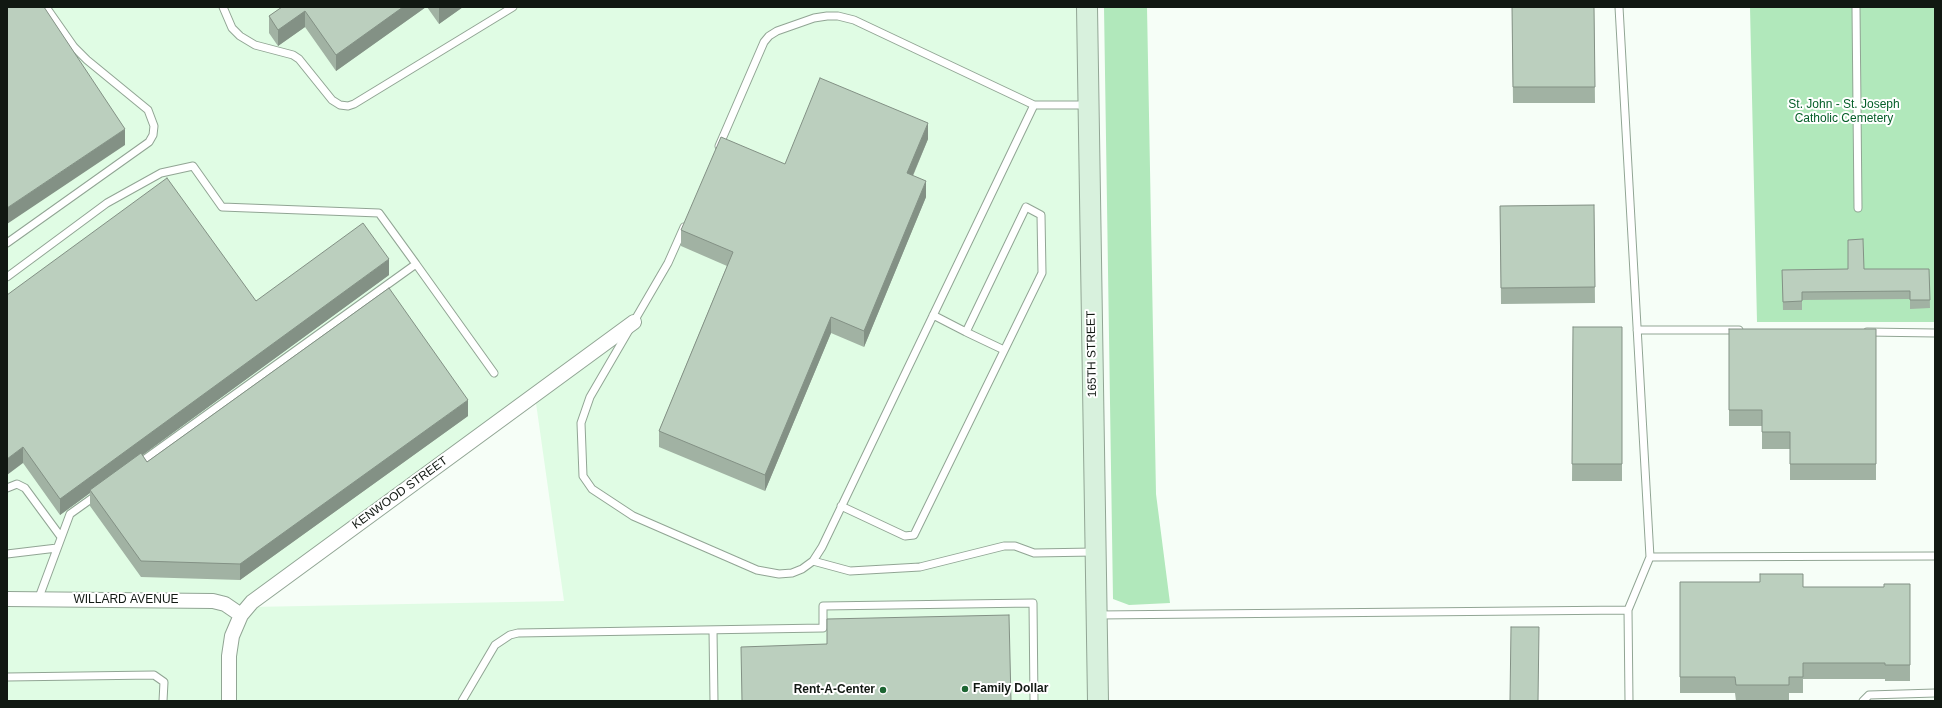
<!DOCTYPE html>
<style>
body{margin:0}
#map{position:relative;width:1942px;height:708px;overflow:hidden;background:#f6fef7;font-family:Helvetica,sans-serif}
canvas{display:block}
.frame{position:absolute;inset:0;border:8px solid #111812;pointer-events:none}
</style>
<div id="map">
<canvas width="1942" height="708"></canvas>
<div class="frame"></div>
</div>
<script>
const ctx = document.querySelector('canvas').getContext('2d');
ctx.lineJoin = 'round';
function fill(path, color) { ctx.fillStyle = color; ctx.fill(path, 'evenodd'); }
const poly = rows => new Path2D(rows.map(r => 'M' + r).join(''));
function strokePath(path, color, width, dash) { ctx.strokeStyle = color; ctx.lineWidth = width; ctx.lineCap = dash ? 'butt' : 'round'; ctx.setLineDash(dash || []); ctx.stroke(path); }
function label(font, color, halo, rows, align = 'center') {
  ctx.font = font + ' Helvetica,sans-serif'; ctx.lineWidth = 4; ctx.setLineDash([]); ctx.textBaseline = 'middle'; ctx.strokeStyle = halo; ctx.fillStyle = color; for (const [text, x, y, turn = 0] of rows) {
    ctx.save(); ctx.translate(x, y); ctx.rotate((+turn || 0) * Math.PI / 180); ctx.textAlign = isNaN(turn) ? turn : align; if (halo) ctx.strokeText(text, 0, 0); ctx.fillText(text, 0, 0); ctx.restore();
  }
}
fill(poly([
 [7,7,1079,7,1094,596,1095,701,232,701,232,657,244,618,251,607,564,601,534,389,248,597,230,637,227,656,226,701,7,701]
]), '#e0fce4');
fill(poly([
 [1104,7,1147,7,1156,494,1170,603,1129,605,1113,599],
 [1750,7,1935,7,1935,322,1757,322]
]), '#b1e8bb');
const lane = poly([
 [223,7,232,28,240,36,255,45,293,55,299,59,332,100,340,105,348,106,354,104,513,7],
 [1619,7,1650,557],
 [1856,7,1858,208],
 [719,146,764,42,769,36,777,31,814,18,827,16,838,16,854,20,1034,105,1088,105],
 [684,227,668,263,590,397,581,423,583,476,592,489,633,516,757,570,779,574,792,573,802,569,813,561,822,547,1034,105],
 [7,243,149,142,153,135,154,126,148,110,87,60,74,47,46,7],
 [416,264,494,373],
 [7,277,107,203,161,173,193,166,222,207,379,213,416,264,138,464],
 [1637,330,1739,330],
 [966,332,1004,350],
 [1867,332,1935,333],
 [7,488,17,484,25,488,61,537],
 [841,506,905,536,914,535,1042,273,1041,215,1026,207,966,332,933,315],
 [7,554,57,548],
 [813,561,850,571,920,567,1004,546,1015,546,1034,553,1094,552],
 [38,600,70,514,98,494],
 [1098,615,1628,610],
 [713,630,714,701],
 [7,677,154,675,164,682,163,701],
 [462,701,495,645,510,635,518,633,823,628,823,606,1033,603,1034,701],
 [1629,701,1628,610,1650,557,1935,556],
 [1863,701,1869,695,1935,693]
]);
const street = poly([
 [7,599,213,601,225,604,241,615],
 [229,701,229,656,232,636,241,615,252,602,634,322]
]);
const secondary = poly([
 [1087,7,1098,701]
]);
strokePath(lane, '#91a594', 9);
strokePath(street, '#91a594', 16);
strokePath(secondary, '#91a594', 22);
strokePath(lane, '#fff', 7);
strokePath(street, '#fff', 14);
strokePath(secondary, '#d8f1dd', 20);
fill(poly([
 [282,7,426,7,336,71,305,27,278,46,269,33,269,16],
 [427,7,463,7,439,24],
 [1512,7,1594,7,1595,103,1513,103],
 [928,139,913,176,926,197,864,347,831,333,765,491,659,447,659,431,727,266,681,246,681,230,785,164],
 [1594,205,1595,303,1501,304,1500,206],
 [1864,269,1929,269,1930,308,1910,309,1910,299,1802,300,1802,310,1783,310,1782,270],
 [389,275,142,455,147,462,468,416,240,580,141,577,90,506,90,493,60,515,23,463,7,295,256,301],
 [1573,327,1622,327,1622,481,1572,481],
 [1729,329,1876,329,1876,480,1790,480,1790,449,1762,449,1762,426,1729,426],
 [1680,582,1760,582,1803,587,1884,587,1910,584,1910,681,1885,681,1885,679,1803,679,1803,693,1789,693,1789,701,1736,701,1735,693,1680,693]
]), '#a1b2a3');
fill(poly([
 [403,7,426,7,336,71,336,55],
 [440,7,463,7,439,24,439,8],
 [305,11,305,27,278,46,278,30],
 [928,123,928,139,907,189,907,173],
 [125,129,125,145,7,224,7,208],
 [926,181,926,197,864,347,864,331],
 [389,259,389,275,92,492,90,490,90,493,60,515,60,499],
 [831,317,831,333,765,491,765,475],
 [468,400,468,416,240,580,240,564],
 [23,447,23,463,7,475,7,459]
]), '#839185');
const building = poly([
 [7,7,44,7,125,129,7,208,7,7],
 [282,7,403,7,336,55,305,11,278,30,269,16,282,7],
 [1512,7,1594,7,1595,87,1513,87,1512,7],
 [820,78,928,123,907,173,926,181,864,331,831,317,765,475,659,431,733,252,681,230,721,137,785,164,820,78],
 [167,178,256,301,363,223,389,259,60,499,23,447,7,459,7,295,167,178],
 [1594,205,1595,287,1501,288,1500,206,1594,205],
 [1863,239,1864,269,1929,269,1930,300,1910,300,1910,291,1802,292,1802,301,1783,302,1782,270,1848,269,1848,240,1863,239],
 [389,288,468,400,240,564,141,561,90,490,141,453,147,462,389,288],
 [1573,327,1622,327,1622,464,1572,464,1573,327],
 [1729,329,1876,329,1876,464,1790,464,1790,432,1762,432,1762,410,1729,410,1729,329],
 [1760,574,1803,574,1803,587,1884,587,1884,584,1910,584,1910,665,1885,665,1885,663,1803,663,1803,677,1789,677,1789,685,1736,685,1735,677,1680,677,1680,582,1760,582,1760,574],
 [1009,615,1011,701,742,701,741,647,827,644,827,619,1009,615],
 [1511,627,1539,627,1538,701,1510,701,1511,627]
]);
fill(building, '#bbcfbe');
strokePath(building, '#839185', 1);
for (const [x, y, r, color] of [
 [965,689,4,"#1d6633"],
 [883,690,4,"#1d6633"]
]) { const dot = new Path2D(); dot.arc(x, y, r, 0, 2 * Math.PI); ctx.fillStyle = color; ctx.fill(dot); strokePath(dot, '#fff', 1.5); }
label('12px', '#055e28', '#fff', [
 ["St. John - St. Joseph",1844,105],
 ["Catholic Cemetery",1844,119]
]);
label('12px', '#111812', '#fff', [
 ["165TH STREET",1092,354,-91],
 ["KENWOOD STREET",400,493,-36],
 ["WILLARD AVENUE",126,600]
]);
label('bold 12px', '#111812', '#fff', [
 ["Family Dollar",973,689],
 ["Rent-A-Center",875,690,"right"]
], 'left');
</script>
